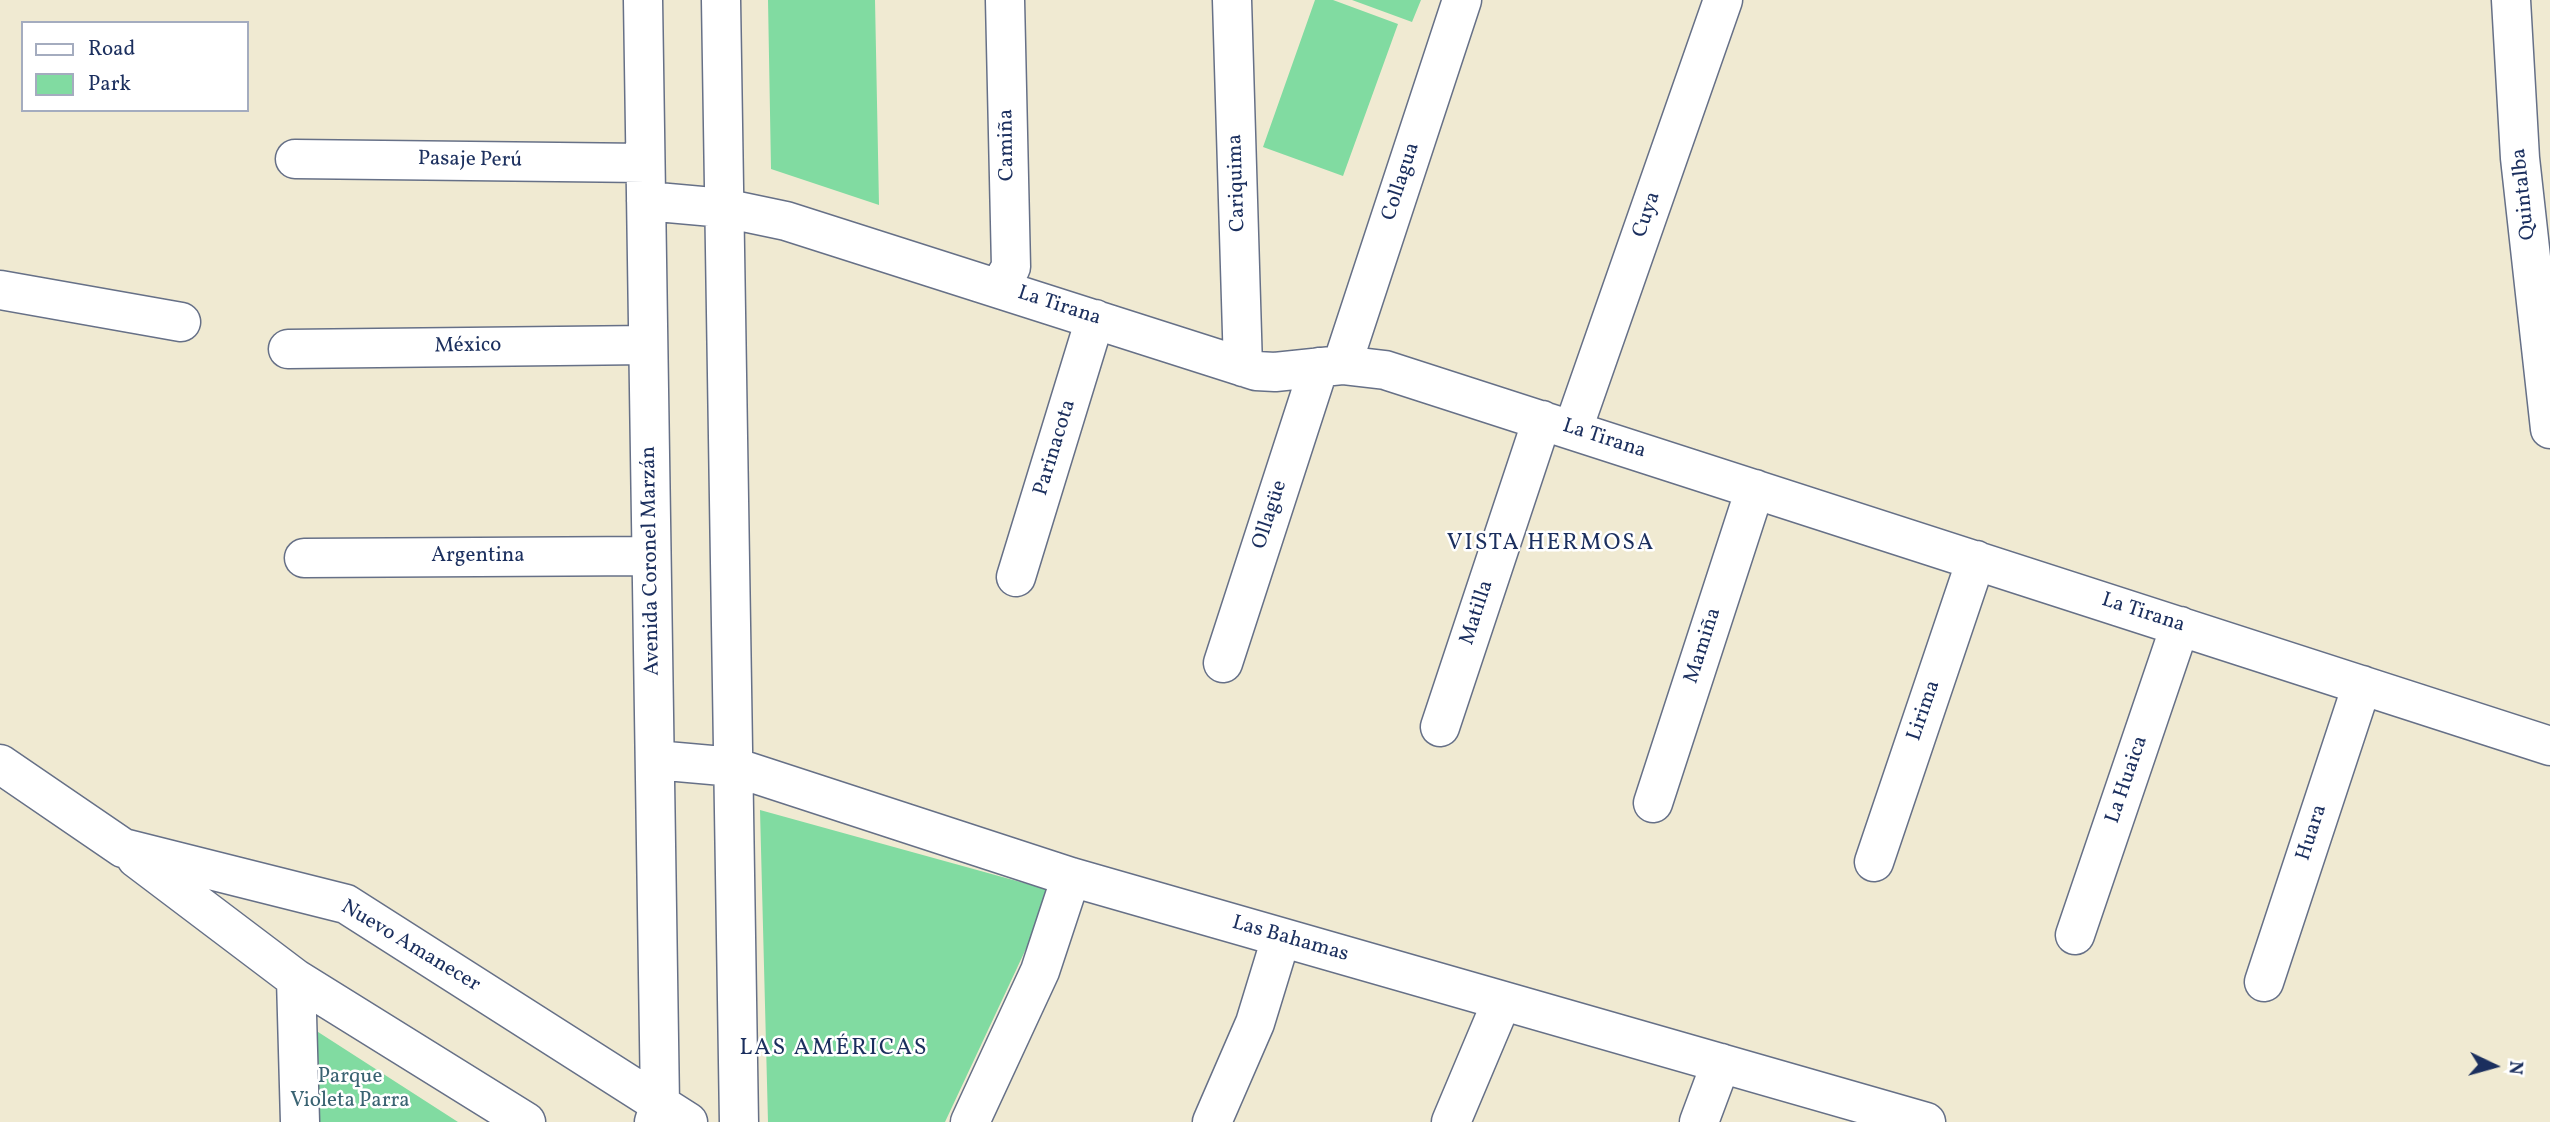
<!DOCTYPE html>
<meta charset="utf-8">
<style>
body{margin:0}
#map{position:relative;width:2550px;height:1122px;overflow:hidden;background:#f0ead2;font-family:Vollkorn,serif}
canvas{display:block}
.legend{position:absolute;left:21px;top:21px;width:228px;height:91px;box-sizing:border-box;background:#fff;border:2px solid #a4acbf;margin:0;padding:9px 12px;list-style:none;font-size:21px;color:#1b2f5e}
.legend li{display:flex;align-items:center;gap:14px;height:35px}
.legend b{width:35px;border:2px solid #a4acbf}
.north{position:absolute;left:2459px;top:1031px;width:70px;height:70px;-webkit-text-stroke:5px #fff;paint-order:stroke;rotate:95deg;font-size:19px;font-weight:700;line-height:28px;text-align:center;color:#1b2f5e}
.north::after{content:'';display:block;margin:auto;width:24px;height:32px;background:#1b2f5e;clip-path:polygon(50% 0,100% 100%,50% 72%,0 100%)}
</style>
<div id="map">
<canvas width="2550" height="1122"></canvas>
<ul class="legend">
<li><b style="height:9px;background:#fff"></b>Road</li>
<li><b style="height:19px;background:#81dba1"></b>Park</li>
</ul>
<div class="north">N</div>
</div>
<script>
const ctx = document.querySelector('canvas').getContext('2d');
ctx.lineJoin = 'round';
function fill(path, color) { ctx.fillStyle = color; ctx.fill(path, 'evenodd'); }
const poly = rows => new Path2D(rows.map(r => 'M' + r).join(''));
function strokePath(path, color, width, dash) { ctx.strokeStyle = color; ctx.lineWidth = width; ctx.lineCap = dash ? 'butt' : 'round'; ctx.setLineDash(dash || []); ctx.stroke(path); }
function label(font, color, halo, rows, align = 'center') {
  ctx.font = font + ' Vollkorn,serif'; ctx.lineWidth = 5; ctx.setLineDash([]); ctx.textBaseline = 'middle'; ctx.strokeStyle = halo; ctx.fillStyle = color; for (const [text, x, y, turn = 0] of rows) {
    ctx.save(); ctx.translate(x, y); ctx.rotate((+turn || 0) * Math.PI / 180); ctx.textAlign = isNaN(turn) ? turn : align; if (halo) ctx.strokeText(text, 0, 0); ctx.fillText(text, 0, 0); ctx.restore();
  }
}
fill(poly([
 [768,0,875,0,879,205,771,169],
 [1315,0,1333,0,1398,24,1343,176,1263,147],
 [1352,0,1421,0,1412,22],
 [760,810,1053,891,945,1122,768,1122],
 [315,1030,458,1122,317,1122]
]), '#81dba1');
const minor = poly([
 [643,0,660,1103,654,1122],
 [721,0,739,1122],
 [1232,0,1243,367],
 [2511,0,2520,158,2550,429],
 [295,159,645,163],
 [646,201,724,208,786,221,1256,371,1275,372,1342,365,1385,370,2550,746],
 [999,288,1011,267,1005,0],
 [0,290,181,322],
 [288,349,648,345],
 [1342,365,1462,0],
 [1573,429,1723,0],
 [304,558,651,556],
 [1016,577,1095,319],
 [1223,663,1319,367],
 [1440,727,1542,420],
 [655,760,734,767,1071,877,1926,1122],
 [0,764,123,848,346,904,688,1122],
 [1653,803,1755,489],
 [136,858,296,979,526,1122],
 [1874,862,1976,560],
 [2075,935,2180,626],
 [296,979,300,1122],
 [2264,982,2362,685],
 [970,1122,1040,971,1071,877],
 [1212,1122,1255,1023,1281,938],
 [1451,1122,1502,1001],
 [1699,1122,1721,1063]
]);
strokePath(minor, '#667087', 41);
strokePath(minor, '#fff', 38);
label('21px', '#1b2f5e', '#fff', [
 ["Camiña",1008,145,-91],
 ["Pasaje Perú",470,161,1],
 ["Collagua",1402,182,-72],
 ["Cariquima",1238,183,-92],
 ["Quintalba",2525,194,-96],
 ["Cuya",1648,215,-71],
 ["La Tirana",1059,307,18],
 ["México",468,347,-1],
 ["La Tirana",1604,440,18],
 ["Parinacota",1056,448,-73],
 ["Ollagüe",1271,515,-72],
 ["Argentina",478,557],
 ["Avenida Coronel Marzán",652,561,-91],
 ["Matilla",1478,613,-72],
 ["La Tirana",2143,614,18],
 ["Mamiña",1704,646,-72],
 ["Lirima",1925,711,-71],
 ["La Huaica",2128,780,-71],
 ["Huara",2313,833,-72],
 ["Las Bahamas",1290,940,16],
 ["Nuevo Amanecer",410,947,31]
]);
label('21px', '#3a6372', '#fff', [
 ["Parque",350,1078],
 ["Violeta Parra",350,1102]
]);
ctx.letterSpacing = '2px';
label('23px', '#1b2f5e', '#fff', [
 ["VISTA HERMOSA",1551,545],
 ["LAS AMÉRICAS",834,1050]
]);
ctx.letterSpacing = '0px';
</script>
